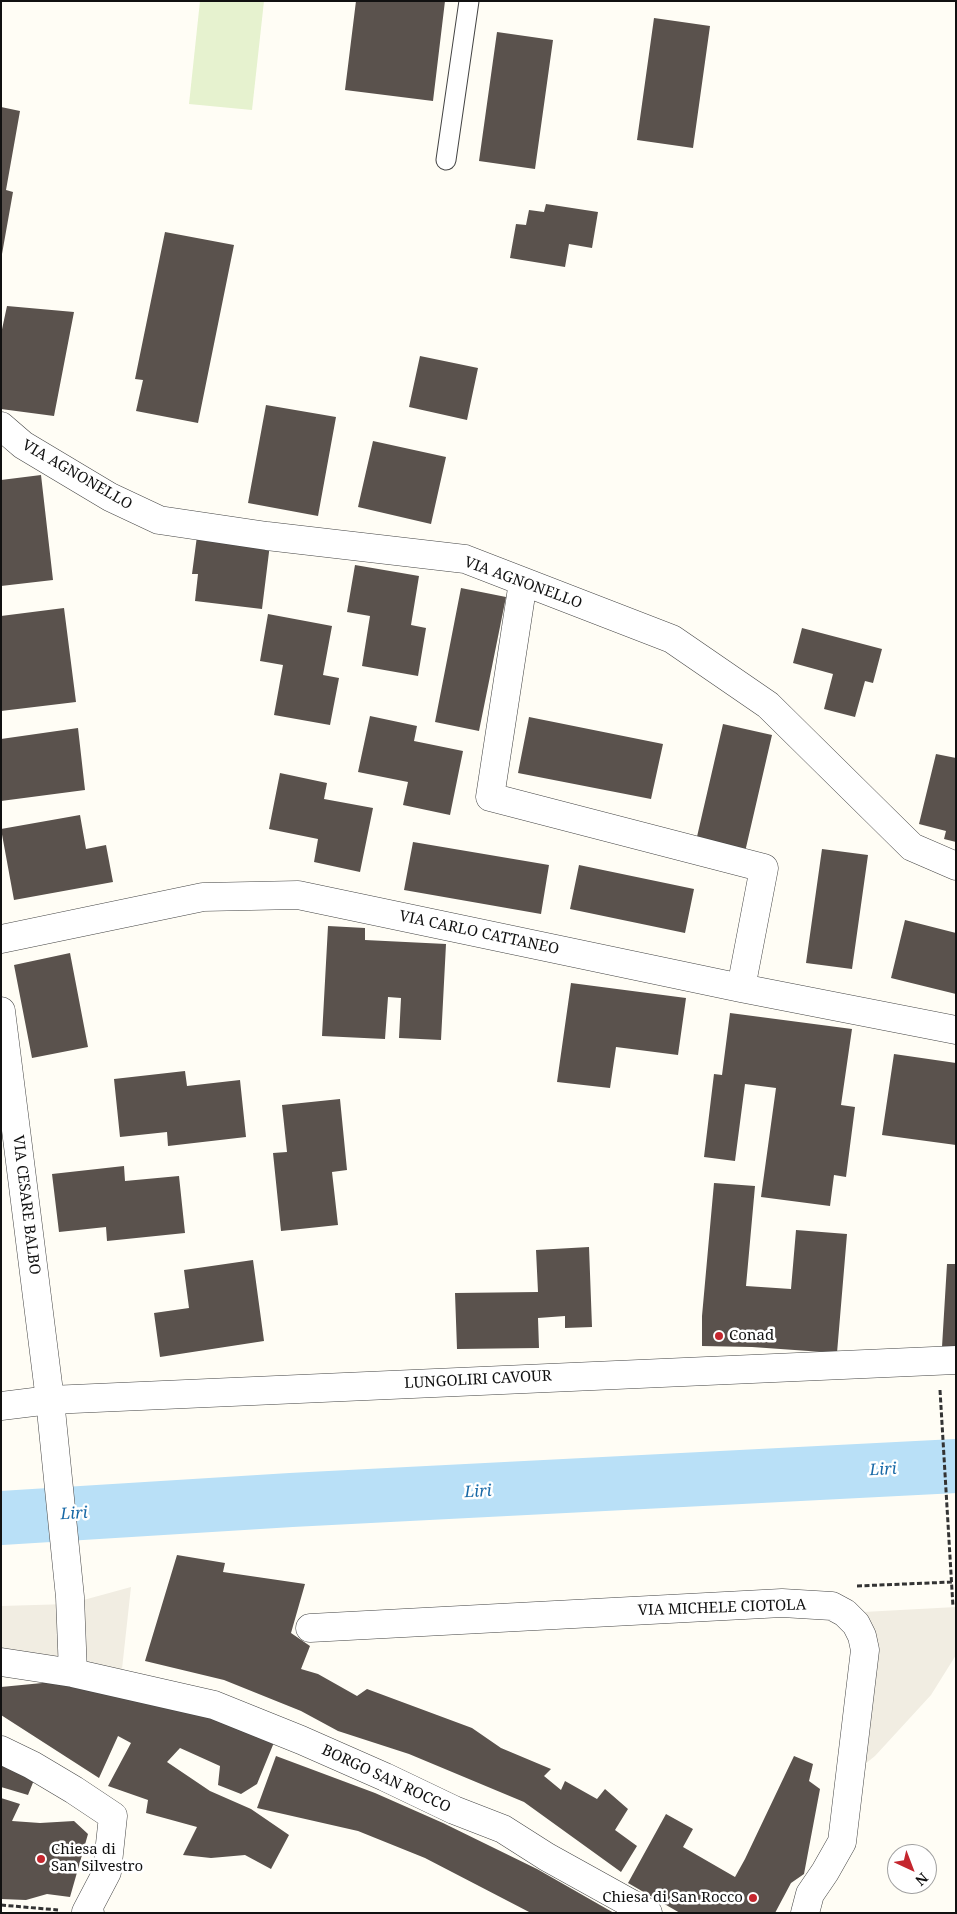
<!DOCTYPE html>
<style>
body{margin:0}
#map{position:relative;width:957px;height:1914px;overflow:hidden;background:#fffdf5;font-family:"Noto Serif",serif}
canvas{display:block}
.frame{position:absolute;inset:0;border:2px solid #111;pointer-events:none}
.north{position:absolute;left:887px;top:1844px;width:50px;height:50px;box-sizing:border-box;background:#fff;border:1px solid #a0a0a0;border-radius:50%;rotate:137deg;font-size:14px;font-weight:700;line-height:20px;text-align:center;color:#111}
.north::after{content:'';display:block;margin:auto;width:18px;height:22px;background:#c4262e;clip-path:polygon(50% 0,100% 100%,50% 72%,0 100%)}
</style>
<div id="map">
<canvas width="957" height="1914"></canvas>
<div class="frame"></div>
<div class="north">N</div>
</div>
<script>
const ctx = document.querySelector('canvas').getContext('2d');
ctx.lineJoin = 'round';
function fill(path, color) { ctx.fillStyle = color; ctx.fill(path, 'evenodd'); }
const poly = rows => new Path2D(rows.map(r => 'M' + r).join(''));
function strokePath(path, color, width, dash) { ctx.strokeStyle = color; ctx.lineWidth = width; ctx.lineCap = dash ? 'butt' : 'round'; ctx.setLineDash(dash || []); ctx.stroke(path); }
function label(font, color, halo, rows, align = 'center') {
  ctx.font = font + ' "Noto Serif",serif'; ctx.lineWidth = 5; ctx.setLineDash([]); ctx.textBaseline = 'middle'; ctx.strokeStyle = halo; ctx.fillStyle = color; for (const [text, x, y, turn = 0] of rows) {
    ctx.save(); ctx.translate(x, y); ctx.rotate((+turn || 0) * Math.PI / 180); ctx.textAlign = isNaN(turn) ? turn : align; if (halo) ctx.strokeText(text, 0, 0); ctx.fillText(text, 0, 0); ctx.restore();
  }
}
fill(poly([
 [200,1,264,1,252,110,189,104]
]), '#e6f2cf');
fill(poly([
 [131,1587,122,1669,73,1673,1,1662,1,1606,69,1604],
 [956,1607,956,1655,931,1695,875,1756,850,1776,865,1650,845,1613]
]), '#f1ede2');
strokePath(poly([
 [1,1518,291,1500,956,1466]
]), '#b9e0f7', 54);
fill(poly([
 [356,1,445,1,433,101,345,90],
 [654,18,710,26,693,148,637,140],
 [497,32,553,40,535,169,479,161],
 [1,107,20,111,6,190,13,192,2,254],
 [546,204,598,212,592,248,569,244,565,267,510,258,516,224,526,225,529,210,544,212],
 [165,232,234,245,198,423,136,411,143,380,135,379],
 [7,306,74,312,54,416,1,409,1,334],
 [420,356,478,368,467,420,409,407],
 [266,405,336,417,318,516,248,503],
 [373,441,446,457,431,524,358,507],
 [41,475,53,580,1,586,1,480],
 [197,536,270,544,262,609,195,601,198,574,192,574],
 [355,565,419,576,411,625,426,628,418,676,362,666,370,616,347,612],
 [461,588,506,597,479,731,435,722],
 [64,608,76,702,1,711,1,616],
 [268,614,332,626,323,675,339,678,330,725,274,715,283,665,260,661],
 [802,628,882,649,873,683,865,681,855,717,824,709,833,674,793,663],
 [370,716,417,726,414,741,463,751,450,815,403,805,408,782,358,772],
 [529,717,663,744,651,799,518,773],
 [723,724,772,735,745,852,696,841],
 [78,728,85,790,1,801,1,739],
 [936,754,956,758,956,842,944,839,946,831,919,824],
 [280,773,327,783,324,799,373,808,360,872,314,862,318,839,269,829],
 [80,815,86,849,106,845,113,882,14,900,1,829],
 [413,842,549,865,541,914,404,890],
 [822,849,868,855,852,969,806,963],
 [579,865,694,889,685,933,570,909],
 [905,920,956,933,956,994,891,978],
 [328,926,365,928,365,940,446,944,441,1040,399,1038,401,998,388,997,385,1039,322,1036],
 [70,953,88,1047,32,1058,14,965],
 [571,983,686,998,678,1055,616,1047,610,1088,557,1082],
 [730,1013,852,1029,841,1105,855,1107,846,1177,834,1175,830,1206,761,1197,776,1088,745,1084,735,1161,704,1157,714,1074,722,1075],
 [894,1054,956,1063,956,1145,882,1135],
 [185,1071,187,1086,240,1080,246,1137,168,1146,167,1132,120,1137,114,1079],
 [340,1099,347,1170,332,1172,338,1225,281,1231,273,1153,287,1152,282,1105],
 [124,1166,125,1181,179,1176,185,1233,107,1241,106,1227,59,1232,52,1174],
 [714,1183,755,1186,746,1286,791,1289,796,1230,847,1234,837,1353,752,1347,702,1346,702,1316],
 [589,1247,592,1327,565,1328,565,1316,538,1318,539,1348,457,1349,455,1293,538,1292,536,1250],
 [253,1260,264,1341,160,1357,154,1313,189,1308,184,1270],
 [947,1264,956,1264,956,1347,942,1347],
 [177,1555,225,1563,223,1572,305,1584,291,1633,310,1646,301,1669,318,1674,357,1696,367,1689,472,1728,501,1748,551,1769,544,1776,561,1790,565,1781,597,1799,605,1789,628,1809,615,1830,637,1846,621,1872,524,1802,409,1754,338,1731,301,1711,224,1680,145,1661],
 [63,1681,199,1710,275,1740,257,1784,241,1794,218,1785,220,1766,180,1748,167,1762,210,1791,251,1809,289,1835,271,1869,245,1855,211,1858,183,1855,197,1827,146,1813,148,1800,108,1786,131,1743,118,1736,99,1778,1,1715,1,1687],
 [276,1756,375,1793,443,1823,537,1869,614,1913,531,1913,425,1858,358,1831,257,1808],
 [794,1756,813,1764,809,1781,820,1789,804,1874,791,1883,775,1913,680,1913,628,1883,666,1814,693,1829,683,1847,735,1877,745,1859],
 [1,1765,34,1780,28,1795,1,1787],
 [1,1798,20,1804,12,1821,40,1823,74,1821,88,1834,70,1897,47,1894,26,1900,1,1899]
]), '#5a524d');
const service = poly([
 [446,160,469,1]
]);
const minor = poly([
 [1,426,23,445,110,497,159,520,267,536,465,559,672,639,768,705,912,847,956,866],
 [523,582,490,797,764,868,741,988],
 [1,939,203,897,298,895,741,988,956,1030],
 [1,1011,50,1400,70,1597,73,1673],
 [310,1628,782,1603,832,1606,845,1613,856,1624,862,1636,865,1650,842,1842,825,1872,810,1894,805,1913],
 [1,1662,73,1673,214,1705,301,1740,385,1777,454,1810,503,1829,547,1857,648,1913],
 [1,1750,32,1765,74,1790,113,1816,107,1872,86,1912,90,1913]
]);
const tertiary = poly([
 [1,1406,50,1400,956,1360]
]);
strokePath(service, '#444', 21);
strokePath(minor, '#444', 29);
strokePath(tertiary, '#444', 29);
strokePath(poly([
 [940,1390,953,1607],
 [857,1586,952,1582],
 [1,1905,58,1910]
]), '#333', 3, [5, 2.5]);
strokePath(service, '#fff', 19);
strokePath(minor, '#fff', 28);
strokePath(tertiary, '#fff', 28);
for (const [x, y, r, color] of [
 [719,1336,5,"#c4262e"],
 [41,1859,5,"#c4262e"],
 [753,1898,5,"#c4262e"]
]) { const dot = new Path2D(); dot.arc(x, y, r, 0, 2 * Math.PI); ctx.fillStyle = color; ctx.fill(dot); strokePath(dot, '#fff', 2); }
label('15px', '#111', '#fff', [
 ["VIA AGNONELLO",77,475,30],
 ["VIA AGNONELLO",523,583,20],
 ["VIA CARLO CATTANEO",479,933,12],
 ["VIA CESARE BALBO",26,1205,83],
 ["LUNGOLIRI CAVOUR",478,1380,-3],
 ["VIA MICHELE CIOTOLA",722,1608,-2],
 ["BORGO SAN ROCCO",386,1779,25]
]);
label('15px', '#111', '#fff', [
 ["Conad",729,1336],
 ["Chiesa di",51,1850],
 ["San Silvestro",51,1867],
 ["Chiesa di San Rocco",743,1898,"right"]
], 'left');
label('italic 16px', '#1768a6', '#fff', [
 ["Liri",883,1470,-3],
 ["Liri",478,1492,-3],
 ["Liri",74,1514,-3]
]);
</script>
